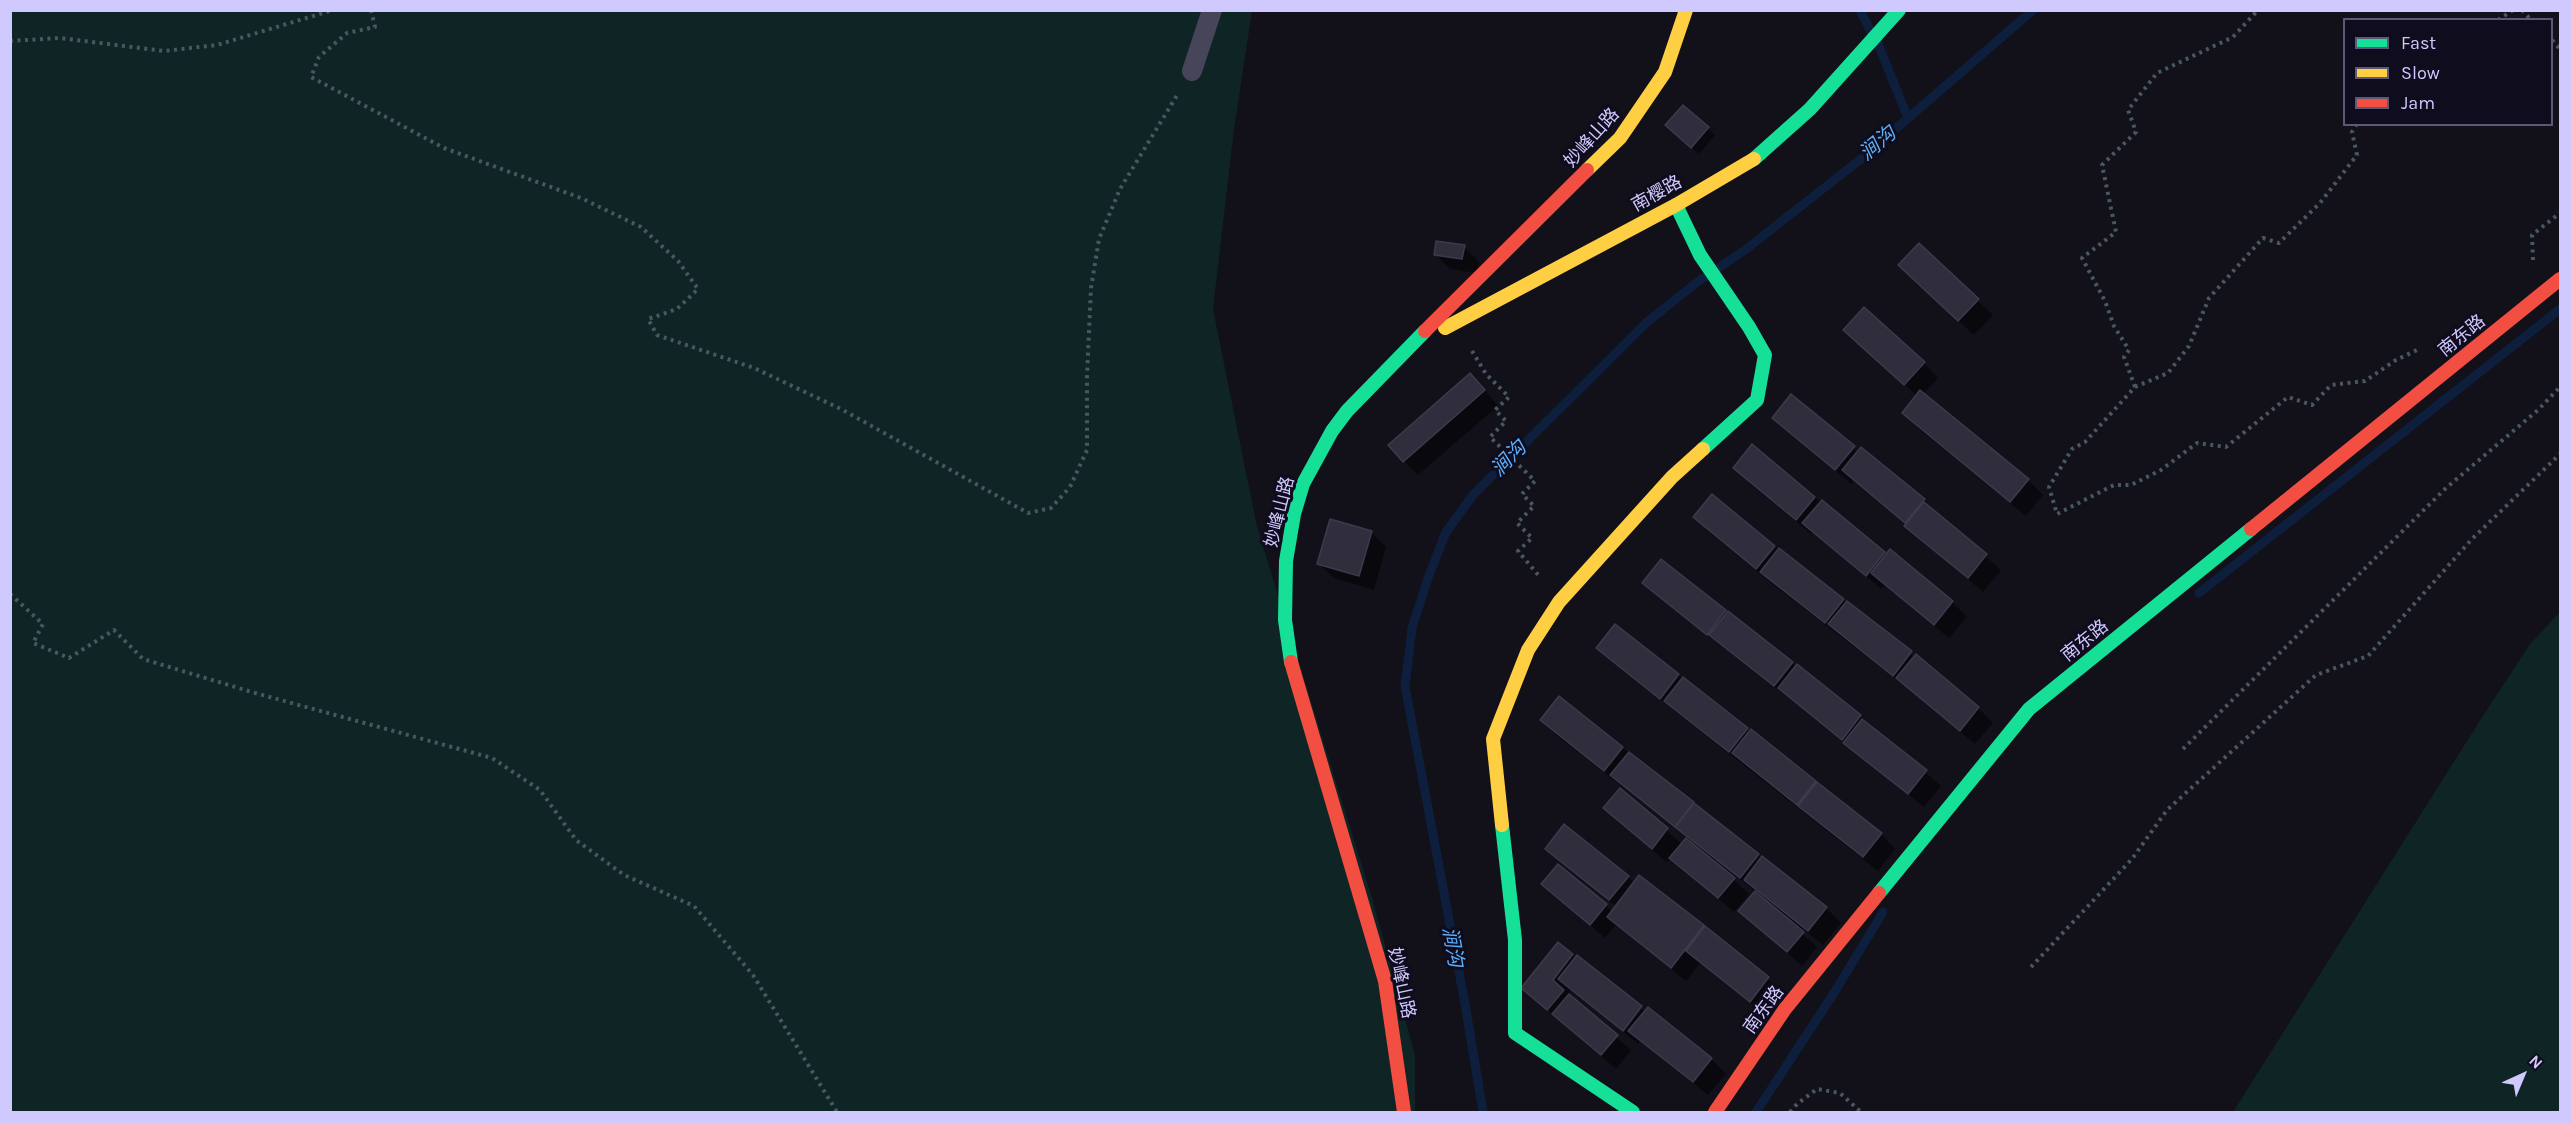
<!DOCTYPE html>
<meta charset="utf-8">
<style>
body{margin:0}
#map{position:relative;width:2571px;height:1123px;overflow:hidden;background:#121019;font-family:Karla,sans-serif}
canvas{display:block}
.frame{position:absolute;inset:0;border:12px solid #d0c9fe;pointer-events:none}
.legend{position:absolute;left:2343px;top:18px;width:210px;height:108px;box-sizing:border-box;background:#0f0c1d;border:2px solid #5c5877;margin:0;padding:8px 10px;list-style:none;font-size:18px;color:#d0c9fe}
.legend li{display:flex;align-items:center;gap:12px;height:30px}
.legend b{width:30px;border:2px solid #5c5877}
.north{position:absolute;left:2493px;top:1045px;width:60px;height:60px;-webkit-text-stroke:4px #0f0c1d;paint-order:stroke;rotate:44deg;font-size:16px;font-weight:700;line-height:24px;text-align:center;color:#d0c9fe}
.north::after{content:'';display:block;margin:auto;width:21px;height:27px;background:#d0c9fe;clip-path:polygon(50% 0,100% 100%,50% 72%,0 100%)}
</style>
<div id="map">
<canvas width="2571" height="1123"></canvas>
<div class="frame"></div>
<ul class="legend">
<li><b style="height:8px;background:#16e098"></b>Fast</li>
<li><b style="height:8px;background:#ffcf43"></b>Slow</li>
<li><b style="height:8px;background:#f24e42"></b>Jam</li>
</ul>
<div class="north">N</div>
</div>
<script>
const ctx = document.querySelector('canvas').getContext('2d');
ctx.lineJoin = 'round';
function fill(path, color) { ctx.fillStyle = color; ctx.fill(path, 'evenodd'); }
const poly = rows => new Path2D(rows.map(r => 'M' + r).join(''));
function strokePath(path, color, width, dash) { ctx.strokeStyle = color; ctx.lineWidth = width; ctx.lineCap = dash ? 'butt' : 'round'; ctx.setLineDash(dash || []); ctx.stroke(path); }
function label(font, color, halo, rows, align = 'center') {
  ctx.font = font + ' Karla,"Noto Sans SC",sans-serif'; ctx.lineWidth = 6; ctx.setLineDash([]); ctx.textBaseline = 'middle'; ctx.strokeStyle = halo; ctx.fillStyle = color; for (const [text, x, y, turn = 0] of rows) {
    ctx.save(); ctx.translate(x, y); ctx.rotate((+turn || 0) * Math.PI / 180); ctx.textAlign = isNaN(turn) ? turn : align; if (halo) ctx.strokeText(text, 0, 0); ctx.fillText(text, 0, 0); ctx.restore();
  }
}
fill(poly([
 [10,11,1252,11,1234,129,1213,309,1257,527,1372,898,1415,1055,1415,1112,11,1112],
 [2560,612,2560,1112,2233,1112,2477,725,2530,644]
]), '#0f2424');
fill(poly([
 [1683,107,1715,135,1699,154,1674,132],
 [1919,245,1993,315,1974,335,1914,280],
 [1464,247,1479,262,1477,273,1450,269,1435,254],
 [1860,344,1924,363,1938,378,1923,394,2028,480,2043,495,2026,516,1918,428,1904,413,1917,396],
 [1485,390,1498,406,1418,475,1404,461],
 [1792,396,1858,452,1924,500,1938,515,2001,570,1983,592,1854,480,1851,484,1774,417],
 [1752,446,1887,556,1890,551,1952,602,1967,617,1949,638,1885,585,1881,589,1813,532,1811,534,1749,483,1735,468],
 [1712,496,1978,708,1993,723,1975,744,1909,689,1771,583,1709,532,1695,517],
 [1371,532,1386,547,1374,590,1334,578,1319,564],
 [1644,583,1725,611,1860,716,1941,786,1924,807,1790,699,1659,598],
 [1615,626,1881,834,1895,849,1878,871,1613,662,1598,648],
 [1559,698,1826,908,1841,923,1823,945,1786,915,1784,917,1817,947,1802,966,1740,911,1756,892,1716,860,1714,862,1749,894,1734,912,1671,858,1667,862,1619,823,1605,808,1620,790,1682,844,1688,838,1556,735,1542,720],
 [1547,849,1628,877,1635,884,1703,927,1768,979,1783,993,1765,1015,1700,963,1686,981,1616,925,1605,938,1543,884,1558,866,1613,912,1617,907,1562,863],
 [1572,955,1645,1012,1711,1059,1726,1074,1708,1095,1640,1041,1638,1044,1571,990,1567,995,1631,1050,1616,1069,1523,988]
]), '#0007');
strokePath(poly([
 [1860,10,1871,32],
 [1878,44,1908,118],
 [2199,593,2560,309],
 [1483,1112,1465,1004,1405,686,1412,628,1428,578,1446,532,1473,495,1647,322,1696,283,1745,250,1861,159,2033,10],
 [1756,1112,1834,993,1883,912]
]), '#0d1f3c', 9);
const building = poly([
 [1683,105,1709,127,1691,148,1665,125,1683,105],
 [1436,241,1465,245,1462,259,1434,255,1436,241],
 [1919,243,1979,299,1958,321,1898,265,1919,243],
 [1864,307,1925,362,1904,385,1843,330,1864,307],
 [1470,373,1485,390,1403,462,1388,445,1470,373],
 [1920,390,2029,479,2010,502,1902,413,1920,390],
 [1791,394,1855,446,1835,470,1772,418,1791,394],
 [1752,444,1815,497,1796,520,1733,468,1752,444],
 [1861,447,1925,499,1905,523,1842,470,1861,447],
 [1712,494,1775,546,1756,569,1693,517,1712,494],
 [1822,500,1885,552,1866,576,1802,523,1822,500],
 [1924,502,1987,554,1968,578,1904,526,1924,502],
 [1330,519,1372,531,1359,576,1317,564,1330,519],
 [1779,548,1844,599,1825,623,1760,572,1779,548],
 [1890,549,1953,601,1934,625,1871,573,1890,549],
 [1661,559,1726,610,1707,635,1642,583,1661,559],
 [1847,601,1912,651,1893,676,1828,624,1847,601],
 [1728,611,1793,662,1774,686,1709,635,1728,611],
 [1615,624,1679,674,1660,699,1596,648,1615,624],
 [1916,654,1979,707,1960,731,1896,678,1916,654],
 [1797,664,1861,715,1842,740,1778,688,1797,664],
 [1683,677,1748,728,1729,752,1664,701,1683,677],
 [1559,696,1623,747,1604,771,1540,720,1559,696],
 [1862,719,1927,770,1908,794,1843,743,1862,719],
 [1751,729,1816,781,1797,805,1732,753,1751,729],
 [1629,752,1694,802,1675,827,1610,775,1629,752],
 [1817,782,1882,833,1863,857,1798,806,1817,782],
 [1620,788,1668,828,1652,849,1603,808,1620,788],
 [1694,803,1759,854,1740,878,1675,827,1694,803],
 [1564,824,1629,876,1609,900,1545,849,1564,824],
 [1686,838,1735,878,1718,898,1669,858,1686,838],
 [1762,856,1827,907,1808,931,1744,880,1762,856],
 [1558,864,1607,904,1590,925,1541,884,1558,864],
 [1639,875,1704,925,1671,968,1607,917,1639,875],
 [1755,891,1804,932,1787,952,1738,911,1755,891],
 [1705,926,1769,977,1750,1002,1686,951,1705,926],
 [1558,942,1573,954,1553,980,1564,990,1547,1010,1521,988,1558,942],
 [1577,955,1642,1006,1623,1031,1558,979,1577,955],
 [1569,994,1618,1035,1601,1055,1552,1014,1569,994],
 [1648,1007,1712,1058,1693,1082,1628,1031,1648,1007]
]);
fill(building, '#302d3c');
strokePath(building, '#3e3a4e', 1.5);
strokePath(poly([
 [371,10,375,27,347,33,319,57,311,77,444,148,581,198,641,227,678,261,698,289,677,309,648,319,657,335,754,368,841,409,1028,513,1051,508,1070,487,1087,450,1087,376,1091,288,1099,239,1120,189,1179,92],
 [2522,10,2531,20],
 [2498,20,2513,10],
 [2552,40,2560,49],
 [10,41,60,38,164,51,217,45,333,10],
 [2357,124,2352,132,2357,155,2320,203,2279,243,2263,238,2209,298,2189,346,2168,373,2135,387,2085,442,2072,449,2049,487,2057,514,2114,485,2131,485,2161,470,2197,443,2226,447,2288,397,2312,405,2331,385,2365,381,2396,360,2417,350],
 [2533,260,2532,235,2560,213],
 [1472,351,1486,374,1509,397,1495,410,1506,421,1490,437,1535,481,1522,494,1534,506,1517,523,1532,538,1518,551,1539,576],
 [2135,387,2124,357,2129,350,2114,326,2105,301,2082,258,2116,232,2102,165,2136,132,2128,110,2157,73,2233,37,2258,10],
 [10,594,43,624,33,643,69,658,114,630,143,659,255,693,492,758,540,790,576,840,624,875,694,906,753,975,837,1112],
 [2183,749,2446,488,2538,410,2560,387],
 [2031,967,2132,859,2167,810,2316,675,2368,656,2472,539,2560,454],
 [1790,1112,1797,1104,1817,1089,1840,1093,1861,1112]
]), '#495763', 4, [3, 4.5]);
strokePath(poly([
 [1192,71,1212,10]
]), '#46455a', 20);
strokePath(poly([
 [1754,159,1810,109,1899,10],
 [1676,205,1700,255,1749,327,1765,355,1757,400,1703,449],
 [1291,662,1285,620,1286,561,1294,514,1303,484,1332,431,1347,411,1425,331],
 [1502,825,1515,940,1515,1033,1633,1112],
 [1879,893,2029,709,2251,529]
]), '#16e098', 14);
strokePath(poly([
 [1587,170,1620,138,1665,72,1686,10],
 [1445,328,1676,205,1754,159],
 [1502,825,1493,739,1528,650,1559,602,1672,477,1703,449]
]), '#ffcf43', 14);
strokePath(poly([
 [1425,331,1587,170],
 [2251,529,2560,279],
 [1291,662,1385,981,1404,1112],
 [1715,1112,1785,1009,1879,893]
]), '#f24e42', 14);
label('18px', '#d0c9fe', '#0f0c1d', [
 ["妙峰山路",1592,138,-48],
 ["南樱路",1657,194,-29],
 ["南东路",2462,336,-39],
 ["妙峰山路",1280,512,-76],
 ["南东路",2085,641,-39],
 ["妙峰山路",1401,983,78],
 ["南东路",1764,1010,-54]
]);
label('italic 20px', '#5aaefb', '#0f0c1d', [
 ["涧沟",1878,144,-40],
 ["涧沟",1509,459,-45],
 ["涧沟",1452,947,80]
]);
</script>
